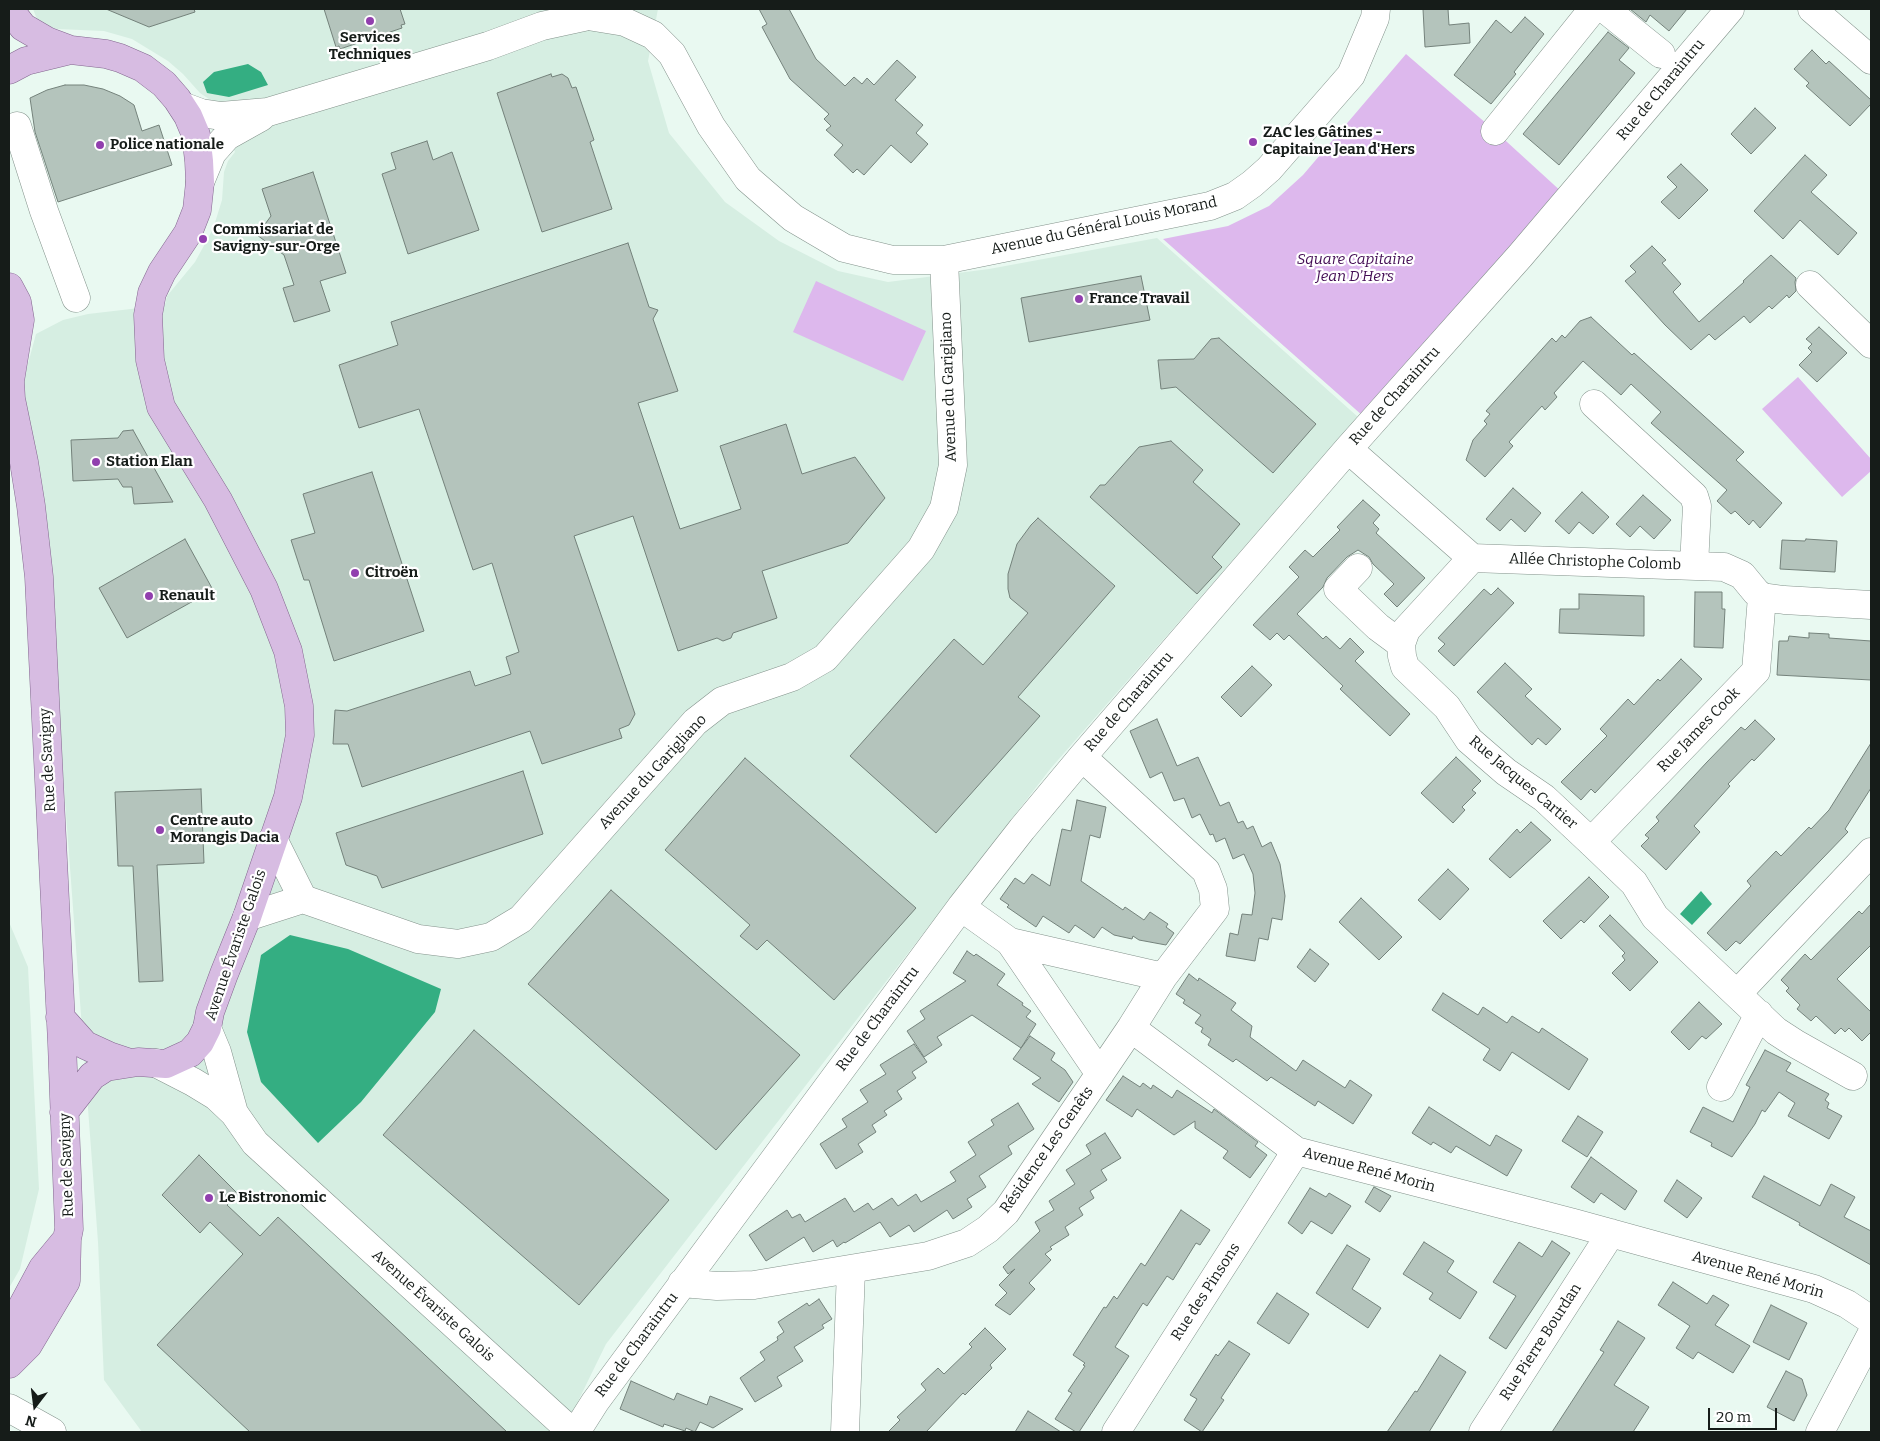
<!DOCTYPE html>
<meta charset="utf-8">
<style>
body{margin:0}
#map{position:relative;width:1880px;height:1441px;overflow:hidden;background:#e9f9f1;font-family:Bitter,serif}
canvas{display:block}
.frame{position:absolute;inset:0;border:10px solid #161c19;pointer-events:none}
.north{position:absolute;left:10px;top:1381px;width:50px;height:50px;-webkit-text-stroke:4px #fff;paint-order:stroke;rotate:195deg;font-size:14px;font-weight:700;line-height:20px;text-align:center;color:#161c19}
.north::after{content:'';display:block;margin:auto;width:18px;height:22px;background:#161c19;clip-path:polygon(50% 0,100% 100%,50% 72%,0 100%)}
.scale{position:absolute;left:1708px;top:1408px;width:69px;height:22px;box-sizing:border-box;border:2px solid #161c19;border-top:0;padding-left:6px;font-size:15px;line-height:18px;white-space:nowrap;color:#161c19;-webkit-text-stroke:4px #fff;paint-order:stroke}
</style>
<div id="map">
<canvas width="1880" height="1441"></canvas>
<div class="frame"></div>
<div class="north">N</div>
<div class="scale">20 m</div>
</div>
<script>
const ctx = document.querySelector('canvas').getContext('2d');
ctx.lineJoin = 'round';
function fill(path, color) { ctx.fillStyle = color; ctx.fill(path, 'evenodd'); }
const poly = rows => new Path2D(rows.map(r => 'M' + r).join(''));
function strokePath(path, color, width, dash) { ctx.strokeStyle = color; ctx.lineWidth = width; ctx.lineCap = dash ? 'butt' : 'round'; ctx.setLineDash(dash || []); ctx.stroke(path); }
function label(font, color, halo, rows, align = 'center') {
  ctx.font = font + ' Bitter,serif'; ctx.lineWidth = 4.5; ctx.setLineDash([]); ctx.textBaseline = 'middle'; ctx.strokeStyle = halo; ctx.fillStyle = color; for (const [text, x, y, turn = 0] of rows) {
    ctx.save(); ctx.translate(x, y); ctx.rotate((+turn || 0) * Math.PI / 180); ctx.textAlign = isNaN(turn) ? turn : align; if (halo) ctx.strokeText(text, 0, 0); ctx.fillText(text, 0, 0); ctx.restore();
  }
}
fill(poly([
 [33,9,658,9,648,61,669,133,725,202,779,241,838,271,888,282,989,269,1157,238,1358,417,1051,768,606,1344,563,1432,142,1432,104,1380,98,1242,42,493,20,393,36,334,63,320,88,314,165,305,167,296,195,262,213,229,222,200,224,172,228,161,235,152,212,101,200,93,183,74,168,61,132,39,104,31,57,29,45,25,37,19],
 [9,922,28,967,39,1189,20,1269,9,1288]
]), '#d6eee2');
fill(poly([
 [1406,54,1495,131,1564,194,1363,416,1163,239,1228,226,1269,206,1303,175],
 [816,281,926,331,903,381,793,332],
 [1798,377,1871,459,1871,471,1842,497,1762,409]
]), '#ddb8ed');
fill(poly([
 [248,64,261,72,268,85,229,97,207,93,203,82,214,72],
 [1701,891,1712,904,1692,925,1680,914],
 [290,935,348,949,441,989,435,1012,361,1102,318,1143,261,1082,247,1032,261,955]
]), '#34ae82');
const building = poly([
 [106,9,194,9,195,12,149,27,106,9],
 [324,9,400,9,405,24,401,25,402,28,340,49,339,46,336,47,324,9],
 [759,9,789,9,816,59,845,86,854,77,862,84,867,78,874,85,897,60,916,77,895,100,923,125,916,133,928,144,911,163,891,145,864,175,857,169,853,173,834,155,843,145,826,130,831,126,824,119,829,114,790,79,762,27,767,24,759,9],
 [1423,9,1448,9,1449,25,1469,23,1470,43,1425,47,1423,9],
 [1630,9,1687,9,1669,31,1650,15,1646,22,1630,9],
 [1525,17,1544,34,1514,72,1516,74,1491,104,1454,75,1496,20,1511,33,1525,17],
 [1608,32,1629,48,1619,60,1635,73,1559,165,1523,134,1608,32],
 [1812,50,1826,64,1829,61,1871,100,1871,104,1850,126,1806,86,1809,83,1794,69,1812,50],
 [551,74,552,77,562,74,568,78,572,88,576,87,594,140,590,142,612,209,542,232,497,93,551,74],
 [65,85,84,85,103,89,120,96,131,103,134,105,142,131,159,125,172,165,58,202,35,132,30,98,47,90,65,85],
 [1755,108,1776,128,1751,154,1731,134,1755,108],
 [427,141,433,160,452,152,479,230,408,254,382,174,396,169,391,153,427,141],
 [1805,155,1827,175,1811,192,1857,233,1838,255,1800,220,1783,239,1754,211,1805,155],
 [1681,164,1708,190,1679,219,1661,202,1677,187,1667,177,1681,164],
 [313,172,346,273,320,281,330,311,294,322,283,288,294,285,284,255,257,235,271,216,262,189,313,172],
 [628,243,649,307,658,310,653,319,678,391,638,403,680,529,741,509,720,446,786,424,802,474,855,457,885,498,848,543,762,571,777,618,733,633,731,638,723,641,717,638,678,651,633,516,574,536,635,714,629,725,619,729,622,738,542,764,530,731,362,787,348,744,333,744,335,710,347,711,470,671,475,686,511,674,506,657,519,652,492,563,473,570,419,409,359,428,339,365,398,345,391,322,628,243],
 [1652,246,1666,260,1662,263,1681,284,1673,292,1699,322,1744,282,1743,281,1771,255,1796,278,1795,282,1796,291,1789,298,1787,295,1772,309,1769,306,1750,323,1744,316,1715,340,1709,334,1691,350,1665,325,1625,281,1636,272,1630,266,1652,246],
 [1141,276,1150,320,1029,342,1021,298,1141,276],
 [1591,317,1632,355,1634,353,1744,452,1736,460,1782,503,1760,528,1753,520,1749,525,1735,511,1731,514,1717,501,1727,490,1651,423,1661,412,1631,384,1621,395,1583,361,1554,393,1557,397,1545,410,1542,406,1509,442,1513,446,1485,477,1466,460,1473,440,1487,424,1484,421,1490,414,1486,411,1552,338,1556,342,1562,335,1565,338,1580,321,1591,317],
 [1819,327,1847,353,1817,382,1799,365,1812,352,1808,348,1812,344,1806,339,1819,327],
 [1219,338,1316,424,1273,473,1176,387,1161,389,1158,360,1194,359,1211,339,1219,338],
 [133,430,173,502,134,504,132,487,123,487,118,479,73,481,71,440,118,438,123,431,133,430],
 [1171,441,1203,470,1193,482,1240,524,1212,557,1222,567,1197,594,1090,497,1100,485,1105,485,1139,447,1171,441],
 [372,472,424,631,334,661,309,580,304,580,291,540,315,533,303,494,372,472],
 [1513,488,1541,513,1525,532,1511,519,1500,531,1486,519,1513,488],
 [1582,492,1609,517,1593,534,1579,522,1569,534,1555,521,1582,492],
 [1643,495,1671,520,1654,539,1640,526,1630,537,1616,524,1643,495],
 [1363,500,1380,515,1373,523,1379,529,1376,533,1425,578,1397,607,1384,594,1394,584,1373,564,1369,557,1358,550,1347,557,1327,578,1323,587,1297,614,1323,639,1326,636,1340,649,1350,638,1364,652,1355,661,1410,714,1390,736,1340,689,1343,686,1289,635,1284,640,1277,633,1270,640,1253,625,1299,577,1289,567,1305,550,1313,557,1340,530,1337,527,1363,500],
 [1038,518,1115,586,1018,697,1040,716,936,833,850,756,954,639,983,665,1028,613,1010,598,1008,589,1008,574,1017,544,1031,525,1038,518],
 [185,539,213,590,127,638,99,588,185,539],
 [1806,539,1837,541,1835,572,1780,569,1782,540,1805,541,1806,539],
 [1498,588,1514,603,1454,666,1438,651,1445,644,1438,638,1484,589,1491,595,1498,588],
 [1695,592,1722,592,1722,609,1725,609,1723,648,1694,647,1695,592],
 [1579,594,1644,596,1644,636,1559,633,1560,609,1579,609,1579,594],
 [1809,633,1829,634,1829,638,1871,641,1871,680,1777,675,1779,641,1788,641,1789,636,1809,638,1809,633],
 [1681,659,1702,679,1595,793,1591,789,1581,800,1561,782,1607,736,1600,729,1628,699,1634,705,1658,679,1660,681,1681,659],
 [1505,663,1532,689,1525,696,1561,729,1546,745,1538,738,1532,745,1477,692,1505,663],
 [1252,666,1272,685,1241,717,1221,697,1252,666],
 [1157,719,1177,766,1198,757,1220,806,1229,802,1238,823,1243,821,1247,829,1253,826,1262,847,1271,842,1280,864,1285,896,1282,920,1272,918,1268,940,1259,938,1255,961,1226,956,1230,933,1238,935,1242,914,1252,915,1255,893,1253,874,1244,854,1233,859,1225,838,1216,842,1213,834,1210,835,1200,814,1192,818,1184,798,1174,801,1162,772,1150,778,1130,731,1157,719],
 [1755,720,1775,739,1754,761,1752,759,1728,784,1730,786,1694,826,1700,832,1666,870,1641,846,1649,838,1645,835,1659,821,1656,817,1707,762,1741,727,1745,730,1755,720],
 [1871,743,1871,788,1845,829,1848,832,1740,944,1736,941,1726,951,1707,933,1751,886,1747,881,1776,851,1781,856,1809,827,1811,829,1829,810,1871,743],
 [1456,757,1481,781,1472,790,1476,793,1462,807,1465,810,1453,823,1421,793,1456,757],
 [745,758,916,908,834,1000,767,940,757,950,740,936,750,925,665,850,745,758],
 [523,771,543,834,382,888,377,876,346,865,336,833,523,771],
 [201,789,204,863,157,865,163,981,139,982,133,866,118,866,115,792,201,789],
 [1077,800,1106,807,1100,838,1090,835,1081,881,1123,910,1125,907,1144,920,1150,912,1168,924,1166,927,1174,933,1166,945,1139,940,1133,936,1132,939,1114,935,1102,927,1094,938,1075,925,1069,933,1043,916,1036,927,1007,907,1009,905,1000,899,1015,878,1024,884,1032,874,1050,886,1062,829,1071,831,1077,800],
 [1531,822,1551,840,1510,878,1489,859,1517,829,1520,833,1531,822],
 [1448,869,1469,889,1440,920,1418,900,1448,869],
 [1589,877,1609,897,1584,923,1581,920,1561,939,1543,921,1589,877],
 [611,890,800,1055,716,1150,528,984,611,890],
 [1361,898,1402,937,1379,960,1339,922,1361,898],
 [1871,904,1871,945,1837,979,1871,1012,1871,1032,1862,1041,1849,1028,1845,1032,1841,1028,1835,1034,1816,1016,1811,1021,1797,1009,1800,1005,1786,991,1789,988,1781,980,1805,954,1811,960,1859,911,1862,914,1871,904],
 [1610,915,1658,962,1630,991,1612,973,1625,960,1622,956,1625,953,1599,926,1610,915],
 [1310,949,1329,964,1315,982,1297,967,1310,949],
 [967,951,974,956,976,954,1005,974,997,985,1023,1003,1022,1005,1031,1011,1026,1017,1036,1024,1021,1048,972,1015,937,1037,942,1045,924,1057,907,1031,925,1019,920,1011,966,981,953,973,967,951],
 [1189,974,1198,981,1199,978,1236,1003,1231,1010,1252,1026,1250,1037,1296,1071,1303,1060,1345,1088,1350,1080,1372,1095,1353,1124,1318,1101,1315,1106,1271,1077,1267,1081,1236,1059,1233,1062,1208,1045,1211,1039,1201,1032,1203,1028,1195,1023,1201,1015,1183,1003,1185,1000,1176,994,1189,974],
 [1443,993,1478,1015,1483,1007,1507,1023,1512,1016,1539,1033,1542,1028,1588,1059,1569,1090,1512,1052,1500,1071,1483,1060,1490,1049,1432,1010,1443,993],
 [1699,1002,1722,1024,1706,1039,1702,1036,1689,1050,1671,1032,1699,1002],
 [474,1030,669,1200,579,1305,383,1135,474,1030],
 [1030,1036,1055,1053,1051,1060,1065,1070,1073,1082,1059,1102,1032,1084,1041,1078,1013,1059,1030,1036],
 [914,1044,927,1062,912,1072,916,1078,897,1091,902,1099,884,1111,887,1115,872,1125,876,1132,858,1144,863,1152,836,1169,820,1144,847,1127,842,1119,868,1102,860,1090,886,1074,880,1065,914,1044],
 [1765,1050,1791,1063,1786,1071,1829,1094,1825,1100,1829,1103,1827,1108,1842,1116,1829,1139,1788,1116,1795,1103,1779,1092,1765,1112,1762,1110,1755,1124,1732,1157,1711,1146,1712,1143,1690,1132,1703,1107,1733,1122,1750,1087,1746,1085,1765,1050],
 [1123,1076,1140,1087,1143,1083,1151,1089,1153,1085,1172,1098,1177,1090,1212,1113,1214,1109,1258,1142,1255,1146,1267,1155,1250,1178,1223,1158,1228,1151,1195,1128,1195,1121,1174,1135,1137,1109,1132,1117,1106,1100,1123,1076],
 [1018,1103,1034,1129,1008,1146,1012,1154,979,1176,986,1187,967,1199,972,1207,953,1219,947,1210,914,1232,909,1225,890,1237,880,1222,845,1243,844,1242,837,1247,833,1240,813,1252,804,1237,766,1261,749,1235,787,1210,792,1218,800,1214,805,1222,845,1198,854,1212,868,1203,873,1210,892,1198,898,1206,916,1194,921,1202,956,1181,950,1172,976,1155,968,1142,994,1125,991,1120,1018,1103],
 [1429,1107,1490,1146,1496,1135,1522,1150,1507,1176,1456,1146,1451,1153,1433,1142,1431,1145,1412,1133,1429,1107],
 [1578,1116,1603,1132,1587,1157,1562,1141,1578,1116],
 [1105,1133,1121,1158,1101,1170,1107,1180,1090,1191,1094,1198,1079,1208,1083,1215,1065,1227,1069,1235,1050,1247,1052,1249,1045,1254,1051,1260,1029,1283,1035,1289,1010,1315,995,1305,1007,1293,999,1285,1015,1269,1008,1274,1003,1267,1040,1231,1035,1222,1054,1210,1049,1201,1075,1184,1066,1170,1091,1154,1086,1145,1105,1133],
 [199,1155,238,1194,227,1205,260,1236,278,1217,507,1432,250,1432,157,1345,243,1254,210,1222,200,1233,162,1195,199,1155],
 [1591,1157,1637,1191,1625,1210,1601,1193,1594,1203,1571,1187,1591,1157],
 [1764,1176,1820,1206,1831,1184,1855,1197,1844,1217,1871,1231,1871,1265,1799,1225,1800,1223,1752,1197,1764,1176],
 [1677,1180,1702,1198,1687,1218,1664,1201,1677,1180],
 [1374,1187,1391,1196,1380,1212,1365,1202,1374,1187],
 [1310,1188,1326,1197,1329,1193,1351,1206,1332,1234,1311,1221,1302,1234,1288,1223,1310,1188],
 [1181,1210,1210,1230,1200,1245,1196,1243,1173,1280,1167,1276,1147,1306,1143,1303,1115,1347,1129,1356,1079,1432,1076,1432,1055,1419,1072,1393,1068,1391,1085,1366,1083,1365,1085,1363,1073,1355,1104,1307,1106,1308,1114,1296,1117,1299,1141,1263,1145,1266,1181,1210],
 [1552,1241,1570,1253,1506,1349,1489,1338,1516,1296,1493,1282,1519,1242,1542,1257,1552,1241],
 [1424,1242,1454,1261,1447,1272,1477,1292,1460,1319,1429,1299,1433,1293,1403,1274,1424,1242],
 [1347,1245,1370,1259,1352,1289,1381,1308,1368,1328,1316,1293,1347,1245],
 [1673,1282,1707,1304,1713,1295,1729,1305,1715,1325,1750,1346,1733,1373,1698,1352,1693,1359,1676,1348,1690,1326,1658,1305,1673,1282],
 [1277,1293,1309,1314,1289,1344,1257,1323,1277,1293],
 [819,1299,832,1319,822,1325,824,1328,794,1347,803,1361,777,1377,782,1386,755,1402,740,1378,765,1360,760,1352,778,1340,777,1337,784,1332,778,1322,807,1303,809,1306,819,1299],
 [1771,1305,1807,1323,1789,1360,1753,1342,1771,1305],
 [1618,1321,1645,1338,1614,1385,1649,1407,1633,1432,1552,1432,1604,1352,1600,1350,1618,1321],
 [985,1328,1006,1349,990,1365,992,1368,965,1395,963,1393,926,1432,888,1432,900,1420,897,1417,926,1390,921,1384,938,1368,944,1374,972,1347,969,1344,985,1328],
 [1229,1341,1250,1354,1221,1398,1224,1400,1202,1432,1184,1420,1197,1399,1190,1395,1216,1354,1218,1356,1229,1341],
 [1440,1355,1466,1372,1429,1432,1387,1432,1415,1391,1417,1392,1440,1355],
 [1786,1371,1802,1379,1807,1395,1794,1421,1767,1407,1786,1371],
 [631,1381,674,1400,677,1393,707,1405,710,1396,743,1409,713,1428,700,1422,695,1432,686,1428,685,1431,664,1424,663,1427,620,1409,631,1381],
 [1028,1411,1061,1432,1015,1432,1028,1411]
]);
fill(building, '#b4c4bc');
strokePath(building, '#74827b', 1);
const minor = poly([
 [1605,9,1661,54],
 [1812,9,1871,60],
 [182,106,201,113,221,116,268,112,488,46,542,26,588,16,625,22,653,35,672,54,711,126,748,179,793,218,844,248,893,260,944,260,953,465,944,508,921,549,825,658,792,677,722,701,695,722,521,919,491,937,458,944,418,939,303,899,247,917],
 [17,126,44,211,76,298],
 [1495,131,1593,9],
 [200,182,212,153,227,136,261,117],
 [944,260,1210,206,1235,196,1252,184,1269,169,1351,75,1375,18,1376,9],
 [1810,285,1871,344],
 [1594,404,1694,496,1697,506,1694,566],
 [1348,449,1472,558,1724,567,1742,575,1756,592,1762,597,1784,600,1871,605],
 [1472,558,1406,630,1401,644,1402,656,1405,667,1447,707,1469,740,1506,772,1544,798,1591,842,1634,883,1655,917,1776,1031,1796,1044,1853,1076],
 [1358,568,1338,589,1378,627,1401,644],
 [273,839,303,899],
 [1591,842,1756,671,1762,597],
 [961,907,1010,942,1100,1074],
 [1010,942,1163,977],
 [1737,994,1871,852],
 [207,1028,217,1052,234,1113],
 [1131,1028,1296,1151,1574,1223,1814,1289,1847,1304,1871,1320],
 [156,1063,193,1082,216,1096,234,1113,255,1143,572,1432],
 [1721,1087,1759,1014],
 [682,1283,717,1286,754,1285,928,1256,967,1243,988,1229,1006,1212,1131,1028,1163,977,1215,909,1213,889,1206,871,1082,757],
 [9,1408,52,1432],
 [576,1432,595,1402,961,907,1022,829,1082,757,1348,449,1520,256,1730,9],
 [845,1432,851,1270],
 [1116,1432,1296,1151],
 [1483,1432,1611,1233],
 [1820,1432,1871,1335]
]);
const major = poly([
 [9,9,23,27,47,41,71,50],
 [9,70,26,61,71,50,106,54,120,58,143,68,164,84,177,99,188,116,196,135,199,161,200,182,197,210,188,233,162,272,152,293,148,315,150,360,161,407,218,500,264,589,288,651,299,706,300,735,288,797,247,917,224,974,210,1012,207,1028,200,1042,190,1053,166,1064,138,1062,106,1067,92,1076,64,1112],
 [9,287,17,302,20,320,10,381,11,399,24,462,31,506,39,577,62,1043,69,1229,67,1239,66,1281,28,1345,9,1364],
 [60,1017,85,1045,109,1056,130,1063],
 [9,1331,43,1268,67,1239]
]);
strokePath(minor, '#84938c', 29);
strokePath(major, '#83678f', 29);
strokePath(minor, '#fff', 28);
strokePath(major, '#d7bce2', 28);
for (const [x, y, r, color] of [
 [370,21,5,"#913fae"],
 [1253,142,5,"#913fae"],
 [100,145,5,"#913fae"],
 [203,239,5,"#913fae"],
 [1079,299,5,"#913fae"],
 [96,462,5,"#913fae"],
 [355,573,5,"#913fae"],
 [149,596,5,"#913fae"],
 [160,830,5,"#913fae"],
 [209,1198,5,"#913fae"]
]) { const dot = new Path2D(); dot.arc(x, y, r, 0, 2 * Math.PI); ctx.fillStyle = color; ctx.fill(dot); strokePath(dot, '#fff', 2); }
label('bold 15px', '#161c19', '#fff', [
 ["Services",370,38,"center"],
 ["Techniques",370,55,"center"],
 ["ZAC les Gâtines -",1263,133],
 ["Capitaine Jean d'Hers",1263,150],
 ["Police nationale",110,145],
 ["Commissariat de",213,230],
 ["Savigny-sur-Orge",213,247],
 ["France Travail",1089,299],
 ["Station Elan",106,462],
 ["Citroën",365,573],
 ["Renault",159,596],
 ["Centre auto",170,821],
 ["Morangis Dacia",170,838],
 ["Le Bistronomic",219,1198]
], 'left');
label('15px', '#161c19', '#fff', [
 ["Rue de Charaintru",1661,90,-50],
 ["Avenue du Général Louis Morand",1104,226,-12],
 ["Avenue du Garigliano",949,387,-92],
 ["Rue de Charaintru",1395,396,-48],
 ["Allée Christophe Colomb",1595,562,2],
 ["Rue de Charaintru",1129,702,-49],
 ["Rue James Cook",1699,730,-46],
 ["Rue de Savigny",48,760,-93],
 ["Avenue du Garigliano",653,772,-47],
 ["Rue Jacques Cartier",1523,783,40],
 ["Avenue Évariste Galois",236,945,-71],
 ["Rue de Charaintru",878,1019,-53],
 ["Résidence Les Genêts",1047,1150,-55],
 ["Rue de Savigny",67,1165,-92],
 ["Avenue René Morin",1369,1170,15],
 ["Avenue René Morin",1758,1275,16],
 ["Rue des Pinsons",1206,1292,-57],
 ["Avenue Évariste Galois",433,1306,42],
 ["Rue Pierre Bourdan",1541,1342,-57],
 ["Rue de Charaintru",637,1345,-53]
]);
label('italic 15px', '#430d54', '#fff', [
 ["Square Capitaine",1355,260],
 ["Jean D’Hers",1355,277]
]);
</script>
